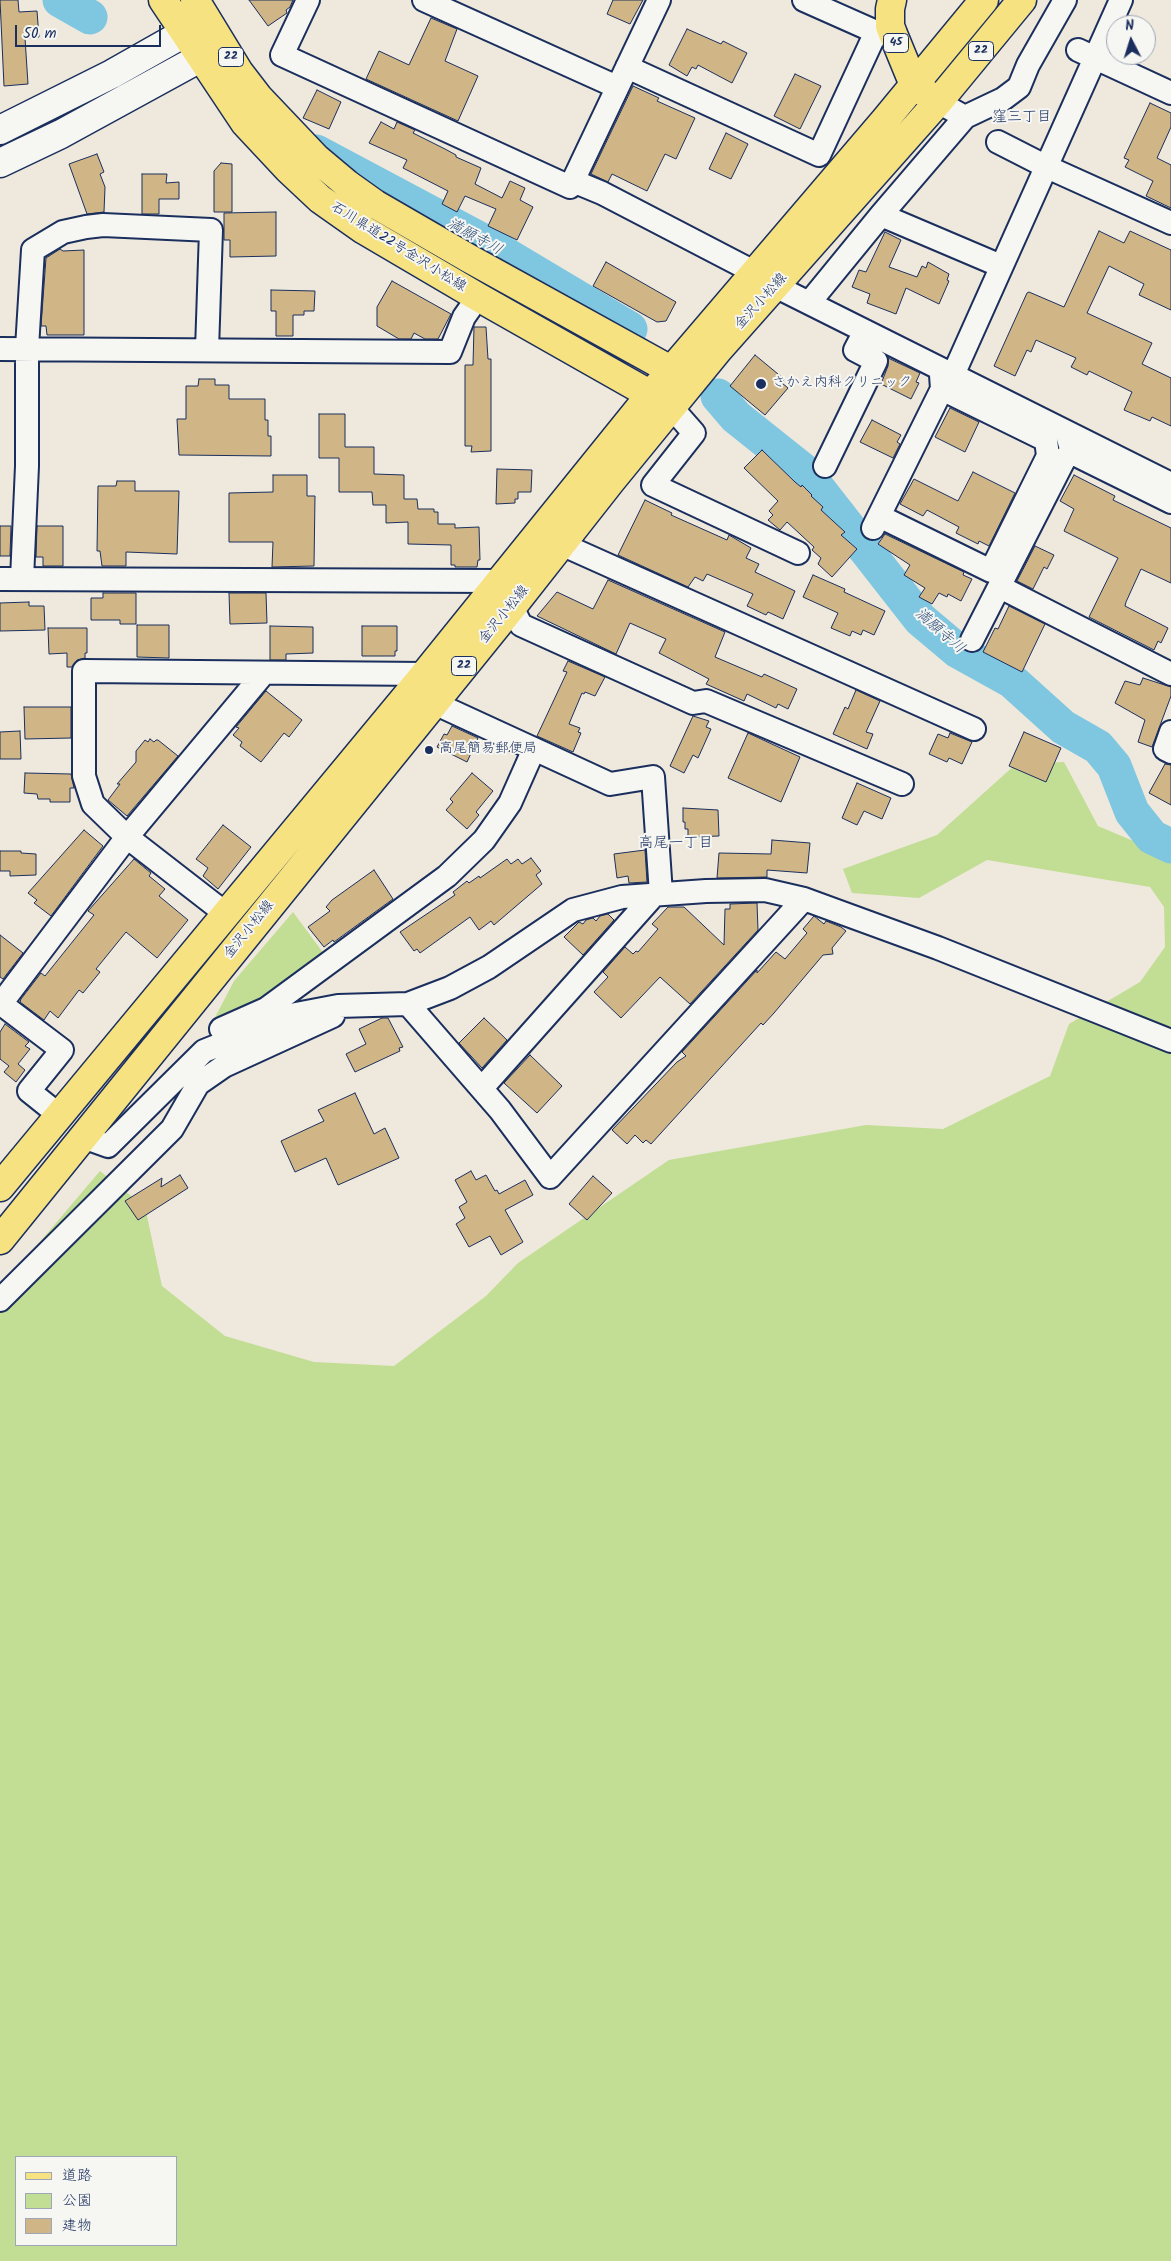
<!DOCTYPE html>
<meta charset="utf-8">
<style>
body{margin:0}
#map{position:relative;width:1171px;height:2261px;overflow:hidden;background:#eee9dc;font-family:Kalam,"Klee One",sans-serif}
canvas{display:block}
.legend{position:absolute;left:15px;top:2156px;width:162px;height:90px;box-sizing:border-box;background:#f6f6f2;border:1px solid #9ea6b7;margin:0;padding:6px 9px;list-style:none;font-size:15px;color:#1b2f5e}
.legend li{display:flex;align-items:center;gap:10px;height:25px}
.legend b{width:25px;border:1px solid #9ea6b7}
.north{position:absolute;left:1106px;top:15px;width:50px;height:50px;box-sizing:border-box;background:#f6f6f2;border:1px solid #9ea6b7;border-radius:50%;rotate:355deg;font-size:14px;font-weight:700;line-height:20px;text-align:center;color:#1b2f5e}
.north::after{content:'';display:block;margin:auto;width:18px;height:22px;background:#1b2f5e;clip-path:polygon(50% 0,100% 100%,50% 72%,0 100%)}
.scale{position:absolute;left:15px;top:25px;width:146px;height:22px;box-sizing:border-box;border:2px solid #1b2f5e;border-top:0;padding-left:6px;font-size:15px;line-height:18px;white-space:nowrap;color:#1b2f5e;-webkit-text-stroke:4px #f6f6f2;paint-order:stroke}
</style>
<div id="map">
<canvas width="1171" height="2261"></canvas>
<ul class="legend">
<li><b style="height:6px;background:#f6e281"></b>道路</li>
<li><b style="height:14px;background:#c2dd94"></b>公園</li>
<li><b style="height:14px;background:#d0b686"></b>建物</li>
</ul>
<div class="north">N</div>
<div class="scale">50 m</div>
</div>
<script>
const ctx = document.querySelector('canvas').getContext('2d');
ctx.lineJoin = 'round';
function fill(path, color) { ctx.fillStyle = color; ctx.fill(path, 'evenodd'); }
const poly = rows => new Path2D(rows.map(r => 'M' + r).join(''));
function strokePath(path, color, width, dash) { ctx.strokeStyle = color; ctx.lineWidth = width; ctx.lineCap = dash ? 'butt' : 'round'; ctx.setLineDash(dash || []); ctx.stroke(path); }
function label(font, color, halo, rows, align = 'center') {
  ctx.font = font + ' Kalam,"Klee One",sans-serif'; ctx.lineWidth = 4; ctx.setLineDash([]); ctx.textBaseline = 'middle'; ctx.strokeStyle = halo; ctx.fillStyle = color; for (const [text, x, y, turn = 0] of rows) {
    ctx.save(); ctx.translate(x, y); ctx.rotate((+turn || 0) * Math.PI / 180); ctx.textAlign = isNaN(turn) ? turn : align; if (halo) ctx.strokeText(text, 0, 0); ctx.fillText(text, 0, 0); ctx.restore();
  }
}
fill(poly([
 [1064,762,1098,826,1171,857,1171,2261,0,2261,0,1289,100,1171,145,1207,162,1286,225,1336,314,1362,394,1366,486,1296,518,1263,669,1160,866,1125,943,1129,1050,1076,1069,1024,1140,982,1165,947,1164,907,1150,887,987,860,919,898,852,893,843,869,937,835,1016,764],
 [16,2157,176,2157,176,2245,16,2245],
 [293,912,327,958,257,1007,211,1025,234,981]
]), '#c2dd94');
strokePath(poly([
 [60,0,90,17],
 [316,152,481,240,630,329],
 [718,396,736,417,805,472,920,619,958,651,1012,681,1063,727,1098,747,1114,766,1132,812,1152,837,1171,846]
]), '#7fc6e0', 35);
const building = poly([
 [0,0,18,0,19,12,37,11,39,37,25,38,28,84,4,86,0,0],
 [249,0,293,0,290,7,286,10,287,13,268,26,249,0],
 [613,0,643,0,630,24,607,14,613,0],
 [431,18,457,29,445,61,478,76,458,121,366,79,379,51,409,65,431,18],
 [687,29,721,44,723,41,747,53,732,83,698,65,696,69,692,67,687,76,669,65,687,29],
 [795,74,821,86,800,129,774,116,795,74],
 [633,86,659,98,657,101,695,118,676,159,665,154,647,191,612,174,608,182,591,174,633,86],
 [317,90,341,102,329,129,303,118,317,90],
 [1150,103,1171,113,1171,127,1157,158,1171,165,1171,208,1146,196,1153,181,1125,167,1129,160,1124,158,1150,103],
 [381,122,394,129,397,122,415,130,413,133,445,149,456,155,456,157,481,168,475,184,502,198,510,181,525,188,520,200,533,207,517,240,488,226,496,209,465,196,457,212,442,204,448,191,403,168,407,160,369,143,381,122],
 [726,133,748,144,731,179,709,169,726,133],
 [97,154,104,172,100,174,105,187,104,212,87,214,69,164,97,154],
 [221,163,232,164,232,212,214,212,214,171,221,163],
 [142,174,167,174,166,183,179,182,179,199,159,199,159,214,142,214,142,174],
 [276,212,276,256,230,257,230,240,224,240,224,213,276,212],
 [1099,231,1124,243,1130,231,1171,250,1171,310,1139,295,1144,284,1109,266,1087,313,1152,343,1142,364,1171,378,1171,426,1152,417,1150,421,1124,410,1132,392,1089,371,1087,375,1071,367,1076,358,1036,340,1031,352,1027,350,1015,376,994,366,1027,293,1029,292,1064,307,1099,231],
 [885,232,901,240,889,267,917,277,922,266,926,268,928,262,949,274,947,280,949,281,939,304,906,288,896,314,867,303,870,294,852,287,859,270,866,272,885,232],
 [60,249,63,251,84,250,84,335,47,335,46,326,41,326,46,258,60,249],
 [606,262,676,302,666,321,657,322,593,286,606,262],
 [392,281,451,314,438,339,425,339,414,333,411,339,399,339,377,326,377,307,392,281],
 [271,290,315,291,314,311,304,311,304,315,293,315,293,336,276,336,276,311,271,311,271,290],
 [474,327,486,327,488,359,491,359,491,451,471,452,472,446,465,446,465,365,473,365,474,327],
 [755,355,784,379,782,383,788,388,765,415,730,386,755,355],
 [888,358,920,373,916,382,919,383,911,399,881,384,888,366,888,358],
 [199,379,215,379,215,385,229,385,229,399,265,399,265,420,268,420,268,436,271,436,271,456,179,455,177,419,186,419,186,386,198,386,199,379],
 [950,408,979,422,965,452,935,437,950,408],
 [319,414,345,414,345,447,374,447,374,474,404,475,404,499,417,499,418,509,434,509,434,512,438,512,438,524,455,524,455,528,479,527,480,560,478,560,477,567,455,567,455,565,451,565,451,545,408,544,408,522,386,523,386,505,373,505,372,492,339,492,339,458,319,458,319,414],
 [872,420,901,435,897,442,900,444,893,458,860,442,872,420],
 [762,450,795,482,801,487,802,485,812,495,811,496,823,507,821,510,845,532,841,535,857,549,832,577,818,564,821,558,812,550,814,547,787,522,780,530,768,520,773,515,769,511,778,501,744,468,762,450],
 [497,469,532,470,531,492,518,492,518,499,515,499,515,503,496,504,497,469],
 [973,472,1015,493,989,546,979,541,978,544,956,533,959,527,927,510,923,516,900,504,914,479,958,501,973,472],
 [273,475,307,475,307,496,315,496,314,566,272,567,273,542,229,542,229,493,273,492,273,475],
 [1074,475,1115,496,1113,500,1171,528,1171,583,1141,569,1126,602,1125,606,1168,628,1161,643,1158,641,1154,650,1089,617,1118,558,1064,531,1074,509,1060,501,1074,475],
 [117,481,135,481,135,491,179,491,177,554,126,552,126,566,102,566,100,551,97,551,98,486,116,486,117,481],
 [645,500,672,513,671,515,727,540,729,535,751,548,746,558,759,564,755,572,795,591,783,619,768,612,766,615,747,606,753,594,707,574,703,581,695,577,688,587,618,555,645,500],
 [0,526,11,526,10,556,0,556,0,526],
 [37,526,63,526,63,566,43,566,43,557,36,557,37,526],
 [885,534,964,572,963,575,972,579,961,601,948,594,947,597,939,593,932,604,919,597,925,588,904,575,910,565,878,544,885,534],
 [1035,546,1054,555,1047,569,1044,567,1033,589,1017,581,1035,546],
 [813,575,845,589,844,592,885,611,874,635,863,630,861,635,852,631,850,636,831,628,838,613,803,597,813,575],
 [608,580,725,632,715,657,762,677,764,674,797,689,788,709,778,704,776,708,747,694,744,701,706,684,709,679,659,653,666,639,630,623,616,654,537,616,557,592,593,609,608,580],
 [103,593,136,593,136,624,120,624,120,620,91,620,91,598,103,598,103,593],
 [229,593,266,593,267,623,230,624,229,593],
 [29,602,29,606,44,606,45,630,0,631,0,603,29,602],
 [1009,606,1045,624,1022,672,983,652,995,628,998,629,1009,606],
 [137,625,169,625,169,658,137,657,137,625],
 [270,626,313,627,313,653,286,654,286,660,270,660,270,626],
 [362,626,397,626,397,651,395,651,395,656,362,656,362,626],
 [48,628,87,628,87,653,85,653,85,658,77,660,72,667,67,667,67,653,49,654,48,628],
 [568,661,605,677,595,696,585,692,584,694,582,693,569,724,580,728,578,732,581,733,573,752,537,736,567,672,563,671,568,661],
 [1143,678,1171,687,1171,696,1152,747,1138,742,1145,720,1115,703,1125,681,1140,685,1143,678],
 [856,690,880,701,866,732,873,734,867,749,833,734,845,707,848,709,856,690],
 [266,691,302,720,289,737,284,733,261,762,240,746,242,742,233,735,239,728,236,727,266,691],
 [24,707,71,707,71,738,25,739,24,707],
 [693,716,709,721,706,727,711,729,698,758,693,755,684,773,670,766,693,716],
 [452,726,478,738,467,762,437,747,444,734,447,735,452,726],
 [20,731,21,759,0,759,0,732,20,731],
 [1024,732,1061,748,1046,782,1009,766,1024,732],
 [748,733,800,757,781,802,728,778,748,733],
 [950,733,972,742,962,764,949,758,947,762,929,754,938,734,948,738,950,733],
 [150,739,154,742,156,740,158,740,178,756,127,816,108,800,120,784,117,784,136,762,136,751,145,740,148,742,150,739],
 [1165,764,1171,765,1171,805,1149,793,1165,764],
 [25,773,71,774,74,788,70,788,70,802,50,802,50,799,38,799,37,794,24,793,25,773],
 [472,773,493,791,476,812,479,815,467,829,446,810,453,802,450,799,472,773],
 [857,783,891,798,882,819,864,811,857,825,842,818,857,783],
 [683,808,718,810,719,836,688,837,688,829,685,829,685,822,683,822,683,808],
 [223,825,251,847,218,889,203,876,208,868,196,859,223,825],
 [84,830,103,846,51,916,34,903,37,900,28,893,84,830],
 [772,840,810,843,807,873,767,870,767,877,717,878,719,853,771,854,772,840],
 [645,850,647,882,629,883,628,876,617,878,614,854,645,850],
 [0,851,21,851,21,853,36,854,36,875,10,876,10,871,0,871,0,851],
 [531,858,541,871,536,875,542,884,494,925,491,921,479,930,470,917,420,953,417,949,414,951,400,932,455,895,453,892,467,881,469,883,479,876,480,878,507,859,511,864,518,859,522,864,531,858],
 [134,859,151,873,149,876,165,889,159,896,188,920,157,958,126,932,96,969,100,972,83,993,79,990,58,1018,50,1011,44,1020,20,1002,21,999,41,973,45,976,94,915,88,911,134,859],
 [374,870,393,899,334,942,333,940,324,947,308,927,330,911,326,907,332,900,374,870],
 [757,903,758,930,690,1004,660,977,621,1018,594,992,608,977,603,972,625,947,633,954,636,951,638,952,658,929,652,924,668,907,684,907,724,945,725,909,730,909,730,904,757,903],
 [608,914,614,920,583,955,564,937,579,922,583,924,586,920,593,918,596,921,600,916,608,914],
 [814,916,824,924,826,921,841,927,846,931,832,948,833,954,823,955,774,1013,763,1025,761,1023,651,1144,646,1140,643,1143,635,1135,627,1144,612,1130,677,1062,686,1056,682,1052,757,970,757,973,776,952,785,959,807,933,803,929,814,916],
 [0,935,23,953,3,979,0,977,0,935],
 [382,1018,388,1018,403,1047,399,1048,400,1051,355,1072,346,1054,366,1044,359,1029,382,1018],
 [484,1018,507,1040,482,1068,459,1043,484,1018],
 [5,1024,29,1042,25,1046,30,1049,18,1064,25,1070,16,1082,4,1072,9,1066,0,1059,0,1032,5,1024],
 [530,1055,562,1086,537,1113,504,1083,530,1055],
 [355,1093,374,1134,385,1128,399,1158,338,1185,326,1158,295,1172,281,1141,324,1121,318,1110,355,1093],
 [471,1171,476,1180,486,1175,495,1191,497,1190,499,1194,525,1180,533,1195,505,1210,523,1242,501,1255,490,1236,469,1247,456,1224,465,1218,459,1207,467,1202,455,1180,471,1171],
 [180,1175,188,1188,138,1220,125,1201,162,1178,161,1187,180,1175],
 [593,1176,612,1193,587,1220,569,1204,593,1176]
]);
fill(building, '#d0b686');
strokePath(building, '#1b2f5e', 1);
const minor = poly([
 [308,0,282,55,570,187,573,181],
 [424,0,617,87],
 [659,0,573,181,602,193,754,272],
 [804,0,876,32],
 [1078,50,1171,93],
 [627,67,819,155,876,32,890,26],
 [938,102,965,117,1003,99,1019,87,1028,65,1065,0],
 [965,117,881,215,809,303,1171,484],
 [998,142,1047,167,1171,223],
 [881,215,1001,266],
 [777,287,809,303],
 [0,349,450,352,464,317,478,297],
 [953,375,1121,0],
 [672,408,694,433,653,485,798,553],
 [1068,438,1072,453,1171,502],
 [825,466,876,361,855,350,865,331],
 [879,516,991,571,1048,456,1046,440,942,389],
 [873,528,942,389,941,375],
 [561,544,974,729],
 [0,579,498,581],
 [22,579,27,466,27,348,33,250,63,232,86,227,103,225,211,230,207,350],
 [1000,587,1171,674],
 [512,607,521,625,693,703,706,701,902,784],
 [972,640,1065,458,1072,453],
 [434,703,610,784,653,777,661,894],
 [1171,732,1165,749,1171,752],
 [225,913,127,837,93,804,84,776,84,671,425,674],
 [0,1003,62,1050,29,1091,59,1115],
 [408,1004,500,1110,550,1177,804,899],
 [0,1005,127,837,264,673],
 [221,1029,266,1009,447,876,484,840,510,803,534,749],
 [482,1088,654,895],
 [83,1137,108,1146,204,1051,296,1014,338,1006,408,1004,450,988,489,967,573,910,622,897,706,891,765,890,804,899,938,948,1171,1041],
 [0,1300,172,1129,198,1084,224,1066,333,1016]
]);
const tertiary = poly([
 [0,130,112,74,204,22],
 [0,163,61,134,222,46]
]);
const primary = poly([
 [163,0,245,123,288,169,320,199,364,230,478,297,667,404],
 [195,0,239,72,259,98,316,158,347,184,375,204,470,259,687,379],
 [892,0,890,9,890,26,893,34,914,85,927,94],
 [0,1187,425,674,651,394,885,120,984,0],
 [0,1240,512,607,611,481,719,349,938,102,1022,0]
]);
strokePath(minor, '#1b2f5e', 26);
strokePath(tertiary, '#1b2f5e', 31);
strokePath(primary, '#1b2f5e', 31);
strokePath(minor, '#f6f6f2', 22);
strokePath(tertiary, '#f6f6f2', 28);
strokePath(primary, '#f6e281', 28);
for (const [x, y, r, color] of [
 [761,384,6,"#1b2f5e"],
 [429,750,5,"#1b2f5e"]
]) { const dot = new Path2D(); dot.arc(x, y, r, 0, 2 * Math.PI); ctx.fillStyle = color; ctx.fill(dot); strokePath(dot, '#f6f6f2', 2); }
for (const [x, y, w] of [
 [896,43,25],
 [981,51,25],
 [231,57,25],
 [464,666,25]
]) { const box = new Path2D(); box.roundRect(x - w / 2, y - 9.5, w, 19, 4); ctx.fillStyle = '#f6f6f2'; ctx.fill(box); strokePath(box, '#1b2f5e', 1); }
label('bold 12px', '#1b2f5e', null, [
 ["45",896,43],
 ["22",981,51],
 ["22",231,57],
 ["22",464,666]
]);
label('14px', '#1b2f5e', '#f6f6f2', [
 ["石川県道22号金沢小松線",398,248,32],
 ["金沢小松線",762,302,-48],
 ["金沢小松線",505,615,-51],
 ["金沢小松線",250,930,-51]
]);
label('14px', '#1b2f5e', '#f6f6f2', [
 ["さかえ内科クリニック",772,384],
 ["高尾簡易郵便局",439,750]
], 'left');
label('15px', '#1b2f5e', '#f6f6f2', [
 ["窪三丁目",1022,118],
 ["高尾一丁目",676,844]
]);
label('italic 15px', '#34557e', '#f6f6f2', [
 ["満願寺川",474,238,29],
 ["満願寺川",939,632,41]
]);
</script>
